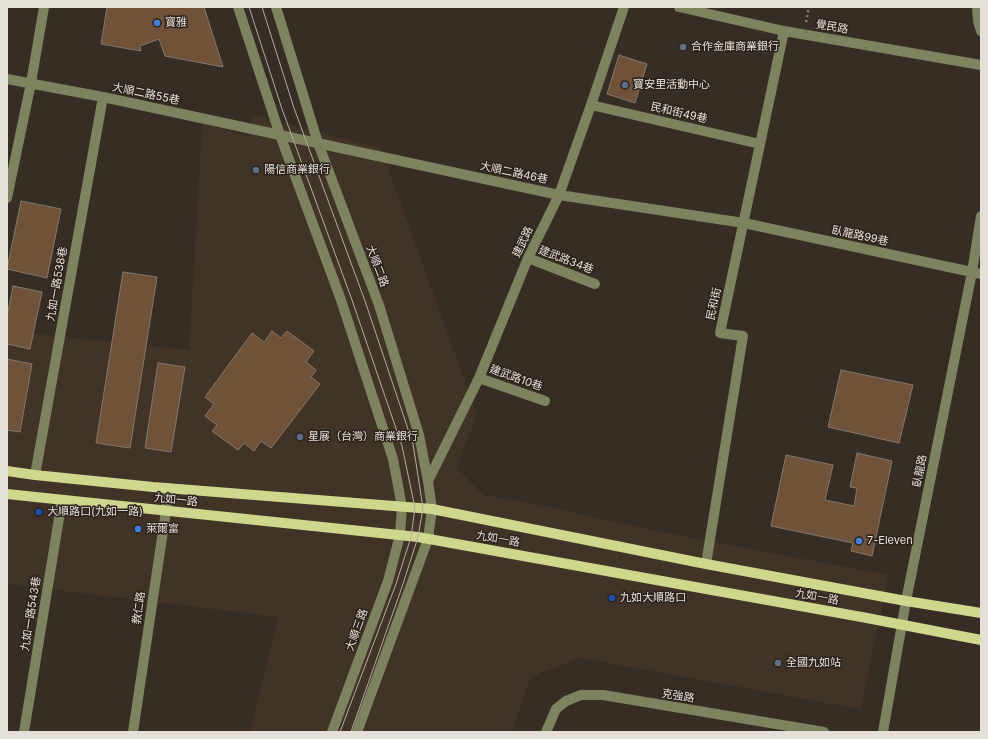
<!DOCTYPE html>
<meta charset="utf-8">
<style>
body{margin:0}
#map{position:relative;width:988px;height:739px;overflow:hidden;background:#362d25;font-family:Inter,sans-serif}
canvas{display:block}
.frame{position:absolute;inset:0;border:8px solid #e5dfda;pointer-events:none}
</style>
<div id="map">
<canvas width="988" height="739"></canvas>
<div class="frame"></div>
</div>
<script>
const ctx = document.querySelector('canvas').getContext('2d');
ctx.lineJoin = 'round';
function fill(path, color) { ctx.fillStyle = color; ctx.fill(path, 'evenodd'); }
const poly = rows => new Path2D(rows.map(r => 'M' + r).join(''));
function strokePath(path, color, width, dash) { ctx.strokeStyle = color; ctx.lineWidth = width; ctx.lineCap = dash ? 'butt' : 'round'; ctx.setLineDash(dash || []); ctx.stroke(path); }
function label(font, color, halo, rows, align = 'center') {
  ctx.font = font + ' Inter,"Noto Sans TC",sans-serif'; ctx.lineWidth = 3; ctx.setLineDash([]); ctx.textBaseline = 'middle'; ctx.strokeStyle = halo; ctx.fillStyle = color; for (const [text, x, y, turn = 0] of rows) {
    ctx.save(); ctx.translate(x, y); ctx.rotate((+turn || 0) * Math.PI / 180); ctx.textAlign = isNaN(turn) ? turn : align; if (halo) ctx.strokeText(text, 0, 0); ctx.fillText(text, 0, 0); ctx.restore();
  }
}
fill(poly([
 [253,115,381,148,477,415,463,450,457,468,483,495,547,506,642,528,888,575,861,709,831,704,579,658,531,677,512,732,250,732,278,617,7,584,7,331,189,350,202,124,248,136]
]), '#413326');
const building = poly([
 [107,7,204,7,223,67,165,56,159,39,140,46,141,51,101,44,107,7],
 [619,55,647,64,635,103,607,94,619,55],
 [21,201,61,209,47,278,7,269,21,201],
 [123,272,157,277,130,448,96,443,123,272],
 [13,286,42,292,30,349,7,344,7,317,13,286],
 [272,331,281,338,287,331,314,351,306,362,316,370,311,377,320,384,271,448,261,441,254,451,244,443,238,450,212,431,217,425,205,416,214,404,205,397,252,333,264,342,272,331],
 [7,359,32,364,20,432,7,430,7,359],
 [158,363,185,367,171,452,145,448,158,363],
 [841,370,913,385,899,443,828,427,841,370],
 [857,453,892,461,872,556,851,551,853,543,771,526,786,455,833,465,825,500,854,506,857,488,850,487,857,453]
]);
fill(building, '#6f5238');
strokePath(building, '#83786f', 1);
strokePath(poly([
 [806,22,809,7]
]), '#8d867f', 2.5, [2, 3]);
strokePath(poly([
 [238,7,280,135,341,300,374,401,393,459,402,507,400,535,388,581,332,732],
 [276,7,318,143,379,305,419,435,428,481,432,509,428,539,357,732],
 [679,7,784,31,981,65],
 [977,7,978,21,981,31],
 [7,79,103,97,559,195,744,223,981,274],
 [591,105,760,144],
 [7,198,31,83,44,7],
 [528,258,595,284],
 [479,378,545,401],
 [35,475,103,97],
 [428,481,479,378,528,258,559,195,591,105,624,7],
 [706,564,743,336,720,333,784,31],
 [24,732,62,500],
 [133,732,166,511,168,488],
 [546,732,556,709,566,701,581,695,603,695,824,732],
 [883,732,906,601,972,272,981,216]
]), '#7e835f', 10);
strokePath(poly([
 [7,471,35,475,153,487,432,509,706,564,906,601,981,613],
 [7,494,418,537,867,618,981,640]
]), '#cfd78c', 10);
strokePath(poly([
 [249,7,282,109,352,300,402,446,415,508,411,537,396,584,340,732],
 [262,7,294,108,365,301,413,444,423,508,418,537,402,587,351,732]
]), '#b3aca6', 1);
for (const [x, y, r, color] of [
 [157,23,4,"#3f7fe0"],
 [683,47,4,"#5c6f8a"],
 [625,85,4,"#5c6f8a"],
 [256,170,4,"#5c6f8a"],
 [300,437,4,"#5c6f8a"],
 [39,512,4,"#1a4fb4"],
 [138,529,4,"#3f7fe0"],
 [859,541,4,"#3f7fe0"],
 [612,598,4,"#1a4fb4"],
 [778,663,4,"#5c6f8a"]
]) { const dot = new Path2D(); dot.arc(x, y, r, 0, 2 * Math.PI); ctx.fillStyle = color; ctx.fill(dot); strokePath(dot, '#2c231b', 1.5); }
label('11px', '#e5dfda', '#2c231b', [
 ["寶雅",165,23],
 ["合作金庫商業銀行",691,47],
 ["寶安里活動中心",633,85],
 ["陽信商業銀行",264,170],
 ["星展（台灣）商業銀行",308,437],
 ["大順路口(九如一路)",47,512],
 ["萊爾富",146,529],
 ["7-Eleven",867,541],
 ["九如大順路口",620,598],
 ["全國九如站",786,663]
], 'left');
label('11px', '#e5dfda', '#2c231b', [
 ["覺民路",832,27,10],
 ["大順二路55巷",146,94,12],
 ["民和街49巷",679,113,13],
 ["大順二路46巷",514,173,12],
 ["臥龍路99巷",860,236,12],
 ["建武路",523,242,-65],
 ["建武路34巷",566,260,21],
 ["大順二路",377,266,69],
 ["九如一路538巷",57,284,-80],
 ["民和街",714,304,-78],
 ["建武路10巷",516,378,20],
 ["臥龍路",920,471,-79],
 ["九如一路",176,500,6],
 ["九如一路",498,539,10],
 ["九如一路",817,597,10],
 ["教仁路",139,608,-82],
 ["九如一路543巷",31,614,-81],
 ["大順三路",357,630,-70],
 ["克強路",678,696,9]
]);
</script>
